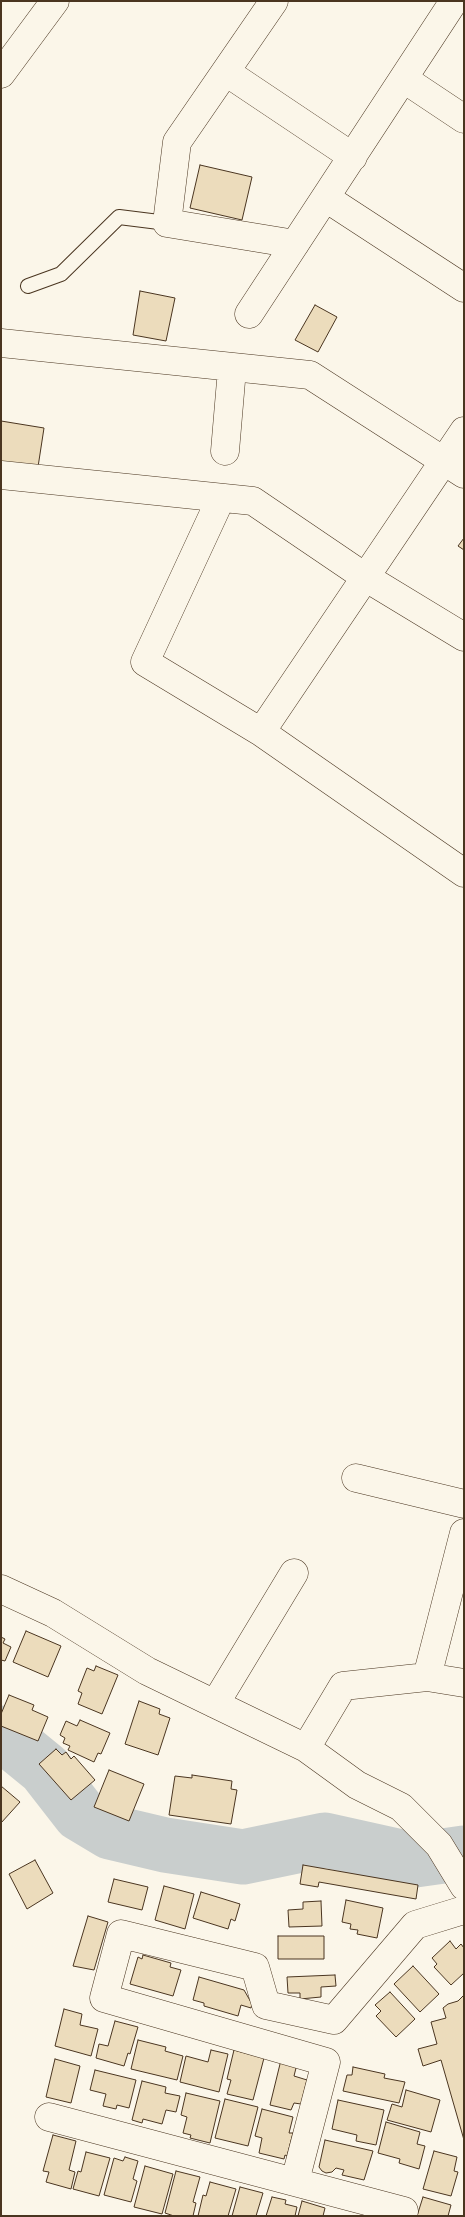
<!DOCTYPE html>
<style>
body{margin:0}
#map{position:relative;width:465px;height:2217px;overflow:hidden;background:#fbf6e9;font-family:"IBM Plex Serif",serif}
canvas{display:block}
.frame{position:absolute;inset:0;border:2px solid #4a3520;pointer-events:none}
</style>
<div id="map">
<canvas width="465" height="2217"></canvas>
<div class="frame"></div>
</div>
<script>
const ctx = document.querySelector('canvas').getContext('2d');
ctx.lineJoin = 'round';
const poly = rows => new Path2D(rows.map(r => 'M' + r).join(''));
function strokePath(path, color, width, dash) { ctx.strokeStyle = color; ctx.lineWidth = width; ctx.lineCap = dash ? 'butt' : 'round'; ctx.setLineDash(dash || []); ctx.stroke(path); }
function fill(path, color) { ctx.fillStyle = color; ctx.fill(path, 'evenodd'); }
strokePath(poly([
 [1,1733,45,1769,80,1814,110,1832,165,1845,243,1857,325,1840,415,1860,464,1853]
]), '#c9cecd', 55);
const building = poly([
 [200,165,252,177,242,220,190,208,200,165],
 [140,291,175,298,166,341,133,335,140,291],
 [315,305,337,317,318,352,295,340,315,305],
 [1,421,44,428,38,467,1,462,1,421],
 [464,538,464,550,458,546,464,538],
 [26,1631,61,1646,48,1677,13,1662,26,1631],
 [1,1637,5,1639,3,1643,11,1647,5,1661,1,1660,1,1637],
 [96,1666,118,1675,102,1714,78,1704,82,1693,78,1691,87,1668,94,1671,96,1666],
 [9,1695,34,1705,32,1710,48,1717,38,1741,1,1726,1,1714,9,1695],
 [139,1701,160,1709,159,1714,170,1718,158,1755,125,1744,139,1701],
 [80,1720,110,1733,101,1754,98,1753,94,1762,68,1750,70,1746,63,1743,65,1738,60,1735,66,1721,77,1726,80,1720],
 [56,1749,62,1755,66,1752,71,1759,74,1756,95,1780,71,1800,39,1764,56,1749],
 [109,1770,144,1784,129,1821,94,1807,109,1770],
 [192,1775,232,1781,231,1789,237,1790,231,1824,169,1815,175,1776,192,1778,192,1775],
 [1,1786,20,1802,1,1823,1,1786],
 [35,1860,53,1893,27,1909,9,1874,35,1860],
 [303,1865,418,1885,416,1899,319,1882,318,1887,300,1884,303,1865],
 [114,1879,148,1887,142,1910,108,1902,114,1879],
 [164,1886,194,1894,185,1929,155,1920,164,1886],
 [201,1892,240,1904,235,1921,231,1919,228,1929,193,1918,201,1892],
 [346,1900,383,1908,377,1938,357,1934,358,1930,350,1929,351,1924,342,1922,346,1900],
 [321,1901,322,1926,289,1927,288,1910,303,1909,303,1902,321,1901],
 [88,1916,108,1922,94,1970,73,1966,88,1916],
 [278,1936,324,1936,324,1959,278,1959,278,1936],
 [450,1941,456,1949,461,1944,464,1948,464,1973,451,1985,434,1967,437,1964,432,1958,450,1941],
 [143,1955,171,1963,170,1967,181,1970,173,1996,130,1984,138,1957,142,1959,143,1955],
 [413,1966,439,1994,420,2012,394,1984,413,1966],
 [335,1975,336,1986,321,1987,321,1997,300,1999,300,1993,288,1993,287,1977,335,1975],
 [199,1977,244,1990,252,2004,251,2008,241,2005,238,2016,204,2006,204,2003,193,2000,199,1977],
 [390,1992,415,2019,396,2037,376,2016,381,2011,375,2005,390,1992],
 [464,1995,464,2140,441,2060,423,2066,418,2049,437,2044,431,2022,446,2018,443,2008,448,2004,458,2001,464,1995],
 [64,2009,82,2014,80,2025,98,2029,91,2056,55,2046,64,2009],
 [115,2021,138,2027,130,2054,128,2053,124,2066,96,2058,99,2044,108,2046,115,2021],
 [138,2040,166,2047,165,2051,183,2056,177,2080,131,2069,138,2040],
 [211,2050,228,2054,219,2092,180,2082,186,2056,208,2062,211,2050],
 [234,2050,264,2058,253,2100,227,2094,231,2080,227,2079,234,2050],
 [55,2059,80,2066,71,2103,46,2097,55,2059],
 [281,2060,297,2064,294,2076,307,2080,301,2104,294,2103,291,2110,270,2105,281,2060],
 [353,2067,385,2074,384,2078,405,2082,399,2103,343,2091,347,2075,352,2075,353,2067],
 [95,2070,136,2080,129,2108,117,2105,116,2109,103,2106,106,2094,90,2090,95,2070],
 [142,2081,166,2087,165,2093,180,2096,176,2112,166,2110,162,2124,143,2119,142,2123,132,2120,142,2081],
 [406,2090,440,2100,431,2132,387,2120,392,2104,402,2107,406,2090],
 [186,2093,220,2101,210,2143,190,2138,191,2135,183,2133,187,2117,181,2115,186,2093],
 [225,2099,258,2107,248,2146,215,2138,225,2099],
 [338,2100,384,2110,376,2145,356,2141,357,2135,332,2129,338,2100],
 [262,2109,293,2117,289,2133,293,2133,287,2156,285,2155,284,2159,259,2153,262,2138,255,2136,262,2109],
 [386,2122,420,2132,417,2144,425,2146,419,2169,399,2163,400,2159,378,2153,386,2122],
 [53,2135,76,2141,69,2170,75,2172,71,2189,46,2182,49,2172,43,2171,53,2135],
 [325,2140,373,2151,364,2180,342,2175,344,2170,336,2168,332,2172,326,2173,322,2171,319,2167,325,2140],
 [434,2151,457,2157,454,2171,458,2172,451,2196,423,2189,434,2151],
 [86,2152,110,2158,99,2196,73,2189,78,2171,81,2172,86,2152],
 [125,2157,138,2161,133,2179,137,2181,131,2202,104,2195,114,2158,123,2161,125,2157],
 [145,2166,173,2174,162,2214,134,2207,145,2166],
 [176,2171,200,2177,193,2202,196,2203,193,2216,174,2216,165,2213,176,2171],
 [210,2182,236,2189,228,2216,198,2216,203,2195,206,2196,210,2182],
 [240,2187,263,2193,256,2216,232,2216,240,2187],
 [272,2197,286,2200,285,2204,297,2207,295,2216,266,2216,272,2197],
 [423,2197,451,2205,448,2216,417,2216,423,2197],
 [302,2201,325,2208,323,2216,298,2216,302,2201]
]);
fill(building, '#ecdcbc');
strokePath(building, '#4a3520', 1);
const service = poly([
 [28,286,61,274,119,217,167,223]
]);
const minor = poly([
 [274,1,177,142,167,223,295,244],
 [226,72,353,157],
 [1,74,55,1],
 [404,79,464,119],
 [326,198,464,288],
 [249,314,454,1],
 [1,343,310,375,464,474],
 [225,451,232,369],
 [1,475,253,501,365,577,464,637],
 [221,498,145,662,261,732,464,873],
 [261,732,464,431],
 [356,1478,464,1504],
 [1,1589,53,1613,147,1671,306,1748,357,1785,401,1807,439,1845,464,1886],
 [427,1677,464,1533],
 [215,1704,294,1573],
 [306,1748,343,1686,427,1677,464,1683],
 [49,2117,404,2211],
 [295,2181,326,2062,104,1998,121,1934,255,1967,266,2005,334,2020,415,1925,464,1910]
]);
strokePath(service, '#4a3520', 16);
strokePath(minor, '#4a3520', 29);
strokePath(service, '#fbf6e9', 14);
strokePath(minor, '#fbf6e9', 28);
</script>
